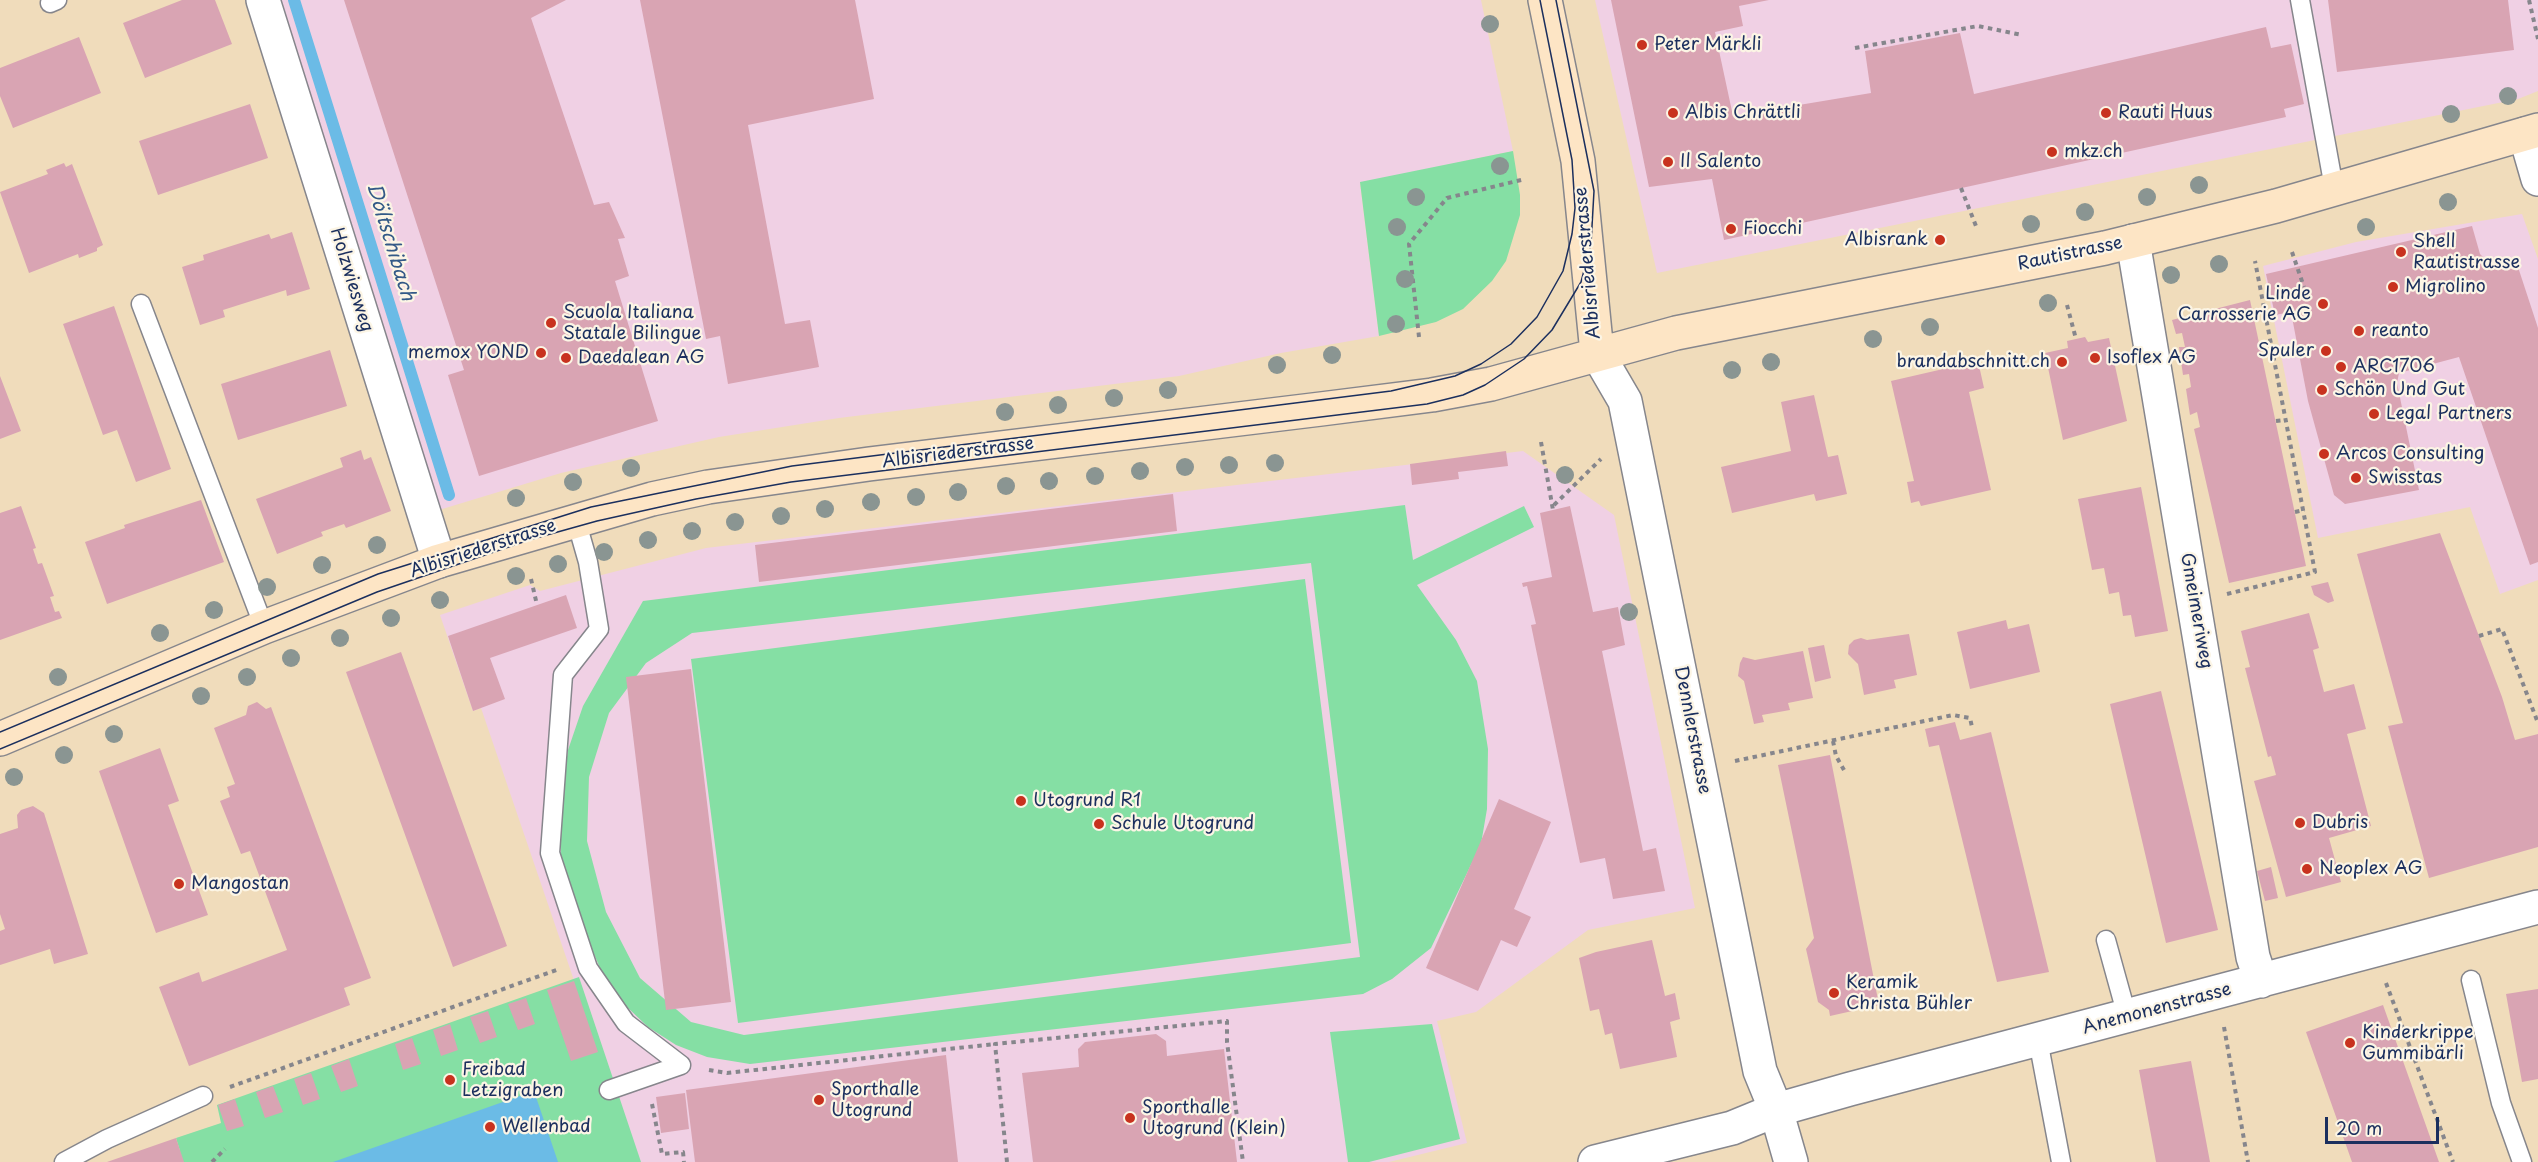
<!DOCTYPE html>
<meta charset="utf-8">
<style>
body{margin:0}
#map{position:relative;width:2538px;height:1162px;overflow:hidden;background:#f0dcbb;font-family:"Playpen Sans",sans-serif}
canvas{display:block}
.scale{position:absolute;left:2325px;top:1117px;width:114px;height:27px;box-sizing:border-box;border:3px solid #1b2f5e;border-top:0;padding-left:8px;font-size:18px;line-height:21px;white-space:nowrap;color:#1b2f5e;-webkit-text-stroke:4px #fcf5e5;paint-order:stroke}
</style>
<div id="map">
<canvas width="2538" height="1162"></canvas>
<div class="scale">20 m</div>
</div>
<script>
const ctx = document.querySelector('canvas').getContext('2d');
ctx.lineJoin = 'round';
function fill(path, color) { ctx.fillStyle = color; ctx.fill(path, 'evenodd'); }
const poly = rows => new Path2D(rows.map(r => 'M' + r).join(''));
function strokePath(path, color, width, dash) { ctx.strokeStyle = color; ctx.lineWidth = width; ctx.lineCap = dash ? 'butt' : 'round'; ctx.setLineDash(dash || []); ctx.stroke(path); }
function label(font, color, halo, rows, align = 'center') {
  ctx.font = font + ' "Playpen Sans",sans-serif'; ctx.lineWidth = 4.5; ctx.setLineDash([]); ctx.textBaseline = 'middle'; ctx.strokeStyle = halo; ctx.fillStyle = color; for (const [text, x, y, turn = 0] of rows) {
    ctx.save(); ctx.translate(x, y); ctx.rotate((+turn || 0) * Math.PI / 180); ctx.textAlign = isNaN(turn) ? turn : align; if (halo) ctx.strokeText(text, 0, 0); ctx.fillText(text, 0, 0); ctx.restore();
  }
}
fill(poly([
 [276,0,1481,0,1513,151,1360,183,1379,336,1281,353,1179,376,839,418,719,437,561,473,439,510],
 [1595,0,2538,0,2538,91,2518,99,1657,273],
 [2522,214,2538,259,2538,580,2500,594,2470,507,2318,538,2263,266,2356,242],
 [1523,451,1614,515,1695,908,1588,930,1476,1012,1437,1021,1467,1143,1389,1162,636,1162,481,708,473,711,440,615,530,585,540,591,706,548]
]), '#f0d0e4');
fill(poly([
 [1513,151,1520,195,1520,215,1506,261,1492,281,1463,309,1436,322,1379,336,1360,182],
 [1405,505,1413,560,1524,506,1534,527,1417,585,1456,640,1477,681,1488,749,1487,809,1481,844,1431,948,1392,979,1363,994,750,1064,707,1057,676,1045,648,1027,626,1006,603,975,570,898,561,856,559,810,568,750,583,706,643,601],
 [1311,563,1360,957,744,1035,691,1022,640,978,606,912,587,841,589,777,609,713,646,663,692,633],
 [1305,579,1351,943,738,1023,691,659],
 [579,977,641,1162,148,1162,180,1151,176,1138,221,1123,217,1105],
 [1432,1024,1460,1139,1369,1162,1348,1162,1330,1032]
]), '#85dfa4');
fill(poly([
 [534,1091,558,1162,333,1162]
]), '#6bbbe6');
strokePath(poly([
 [294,0,449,495]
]), '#6bbbe6', 12);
fill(poly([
 [182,0,215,0,232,44,145,78,123,23],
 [344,0,566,0,531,18,594,205,609,202,625,238,618,239,629,276,615,281,658,421,479,476,448,375,464,370],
 [640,0,855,0,874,99,748,125,785,324,810,320,819,367,728,384,720,336,706,339],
 [1611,0,1769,0,1739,6,1743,26,1715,32,1733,116,1871,93,1865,51,1960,33,1974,94,2266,27,2271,48,2291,44,2304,104,2284,109,2286,117,1724,240,1712,179,1649,187],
 [2328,0,2508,0,2514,50,2337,72],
 [79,37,101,93,13,128,0,96,0,68],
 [250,104,268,158,158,195,139,141],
 [64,163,66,167,72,164,103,245,97,248,97,251,79,258,78,254,29,273,0,192,48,174,46,170],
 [2472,226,2480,254,2487,261,2495,266,2517,264,2538,328,2538,562,2530,565,2459,357,2399,373,2397,383,2419,490,2345,504,2334,495,2308,401,2291,312,2275,315,2266,274],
 [292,232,310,289,287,296,286,290,223,310,225,317,200,325,182,267,204,260,203,255,269,234,271,239],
 [2250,300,2306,566,2229,583,2194,429,2200,427,2197,412,2190,415,2186,389,2191,387,2189,374,2183,375,2179,347,2185,347,2182,333,2176,334,2172,320],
 [114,306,171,469,136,482,117,430,103,435,63,324],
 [2085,337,2088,342,2109,338,2127,421,2063,440,2045,353,2068,348,2067,341],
 [330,350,347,406,238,440,221,384],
 [1978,361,1984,388,1969,392,1991,490,1921,506,1919,501,1911,503,1907,482,1914,481,1891,381],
 [0,376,21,431,0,439],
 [1814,395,1828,457,1838,455,1847,494,1816,501,1814,494,1732,513,1721,467,1791,451,1781,402],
 [361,450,364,460,371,457,391,511,346,528,344,524,321,532,323,536,277,554,256,499,343,467,340,458],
 [1506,451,1508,466,1458,472,1459,479,1412,485,1410,464],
 [2141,487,2168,631,2135,637,2131,615,2123,616,2119,592,2109,594,2104,568,2092,570,2078,499],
 [1173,494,1177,531,759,582,755,545],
 [201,500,224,562,107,604,85,542,125,528,124,525],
 [21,506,36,548,33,549,38,564,42,563,54,596,50,597,55,612,59,611,62,618,0,640,0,513],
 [1570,506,1593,612,1618,607,1625,645,1602,651,1643,851,1656,848,1665,891,1613,899,1605,858,1580,863,1531,625,1536,624,1527,586,1523,587,1522,583,1552,577,1540,513],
 [2440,533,2502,697,2515,740,2538,734,2538,847,2429,878,2388,726,2403,723,2357,554],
 [2328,582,2334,601,2328,603,2314,595,2311,586],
 [566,595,577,628,490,658,505,699,473,711,448,636],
 [2309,613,2319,648,2313,650,2324,692,2354,684,2366,729,2347,734,2371,826,2329,838,2341,882,2286,897,2254,781,2276,775,2271,756,2268,757,2245,668,2250,667,2241,631],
 [2006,620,2008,629,2029,624,2040,672,1970,689,1957,632],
 [1909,634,1917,675,1894,680,1896,688,1864,695,1858,664,1848,654,1849,645,1854,640,1861,638,1867,640],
 [1824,645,1831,678,1815,682,1808,648],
 [1803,651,1813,698,1788,703,1790,710,1762,715,1764,722,1754,724,1744,681,1738,676,1740,663,1743,657,1755,660],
 [401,652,507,946,453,967,346,672],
 [691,669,731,1002,666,1010,626,677],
 [2161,691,2218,930,2166,943,2110,704],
 [257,702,266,709,271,707,371,978,344,988,350,1005,189,1066,159,987,199,972,202,982,287,950,250,851,241,854,220,801,230,797,227,787,235,784,214,728,246,715,248,706],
 [1955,722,1960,740,1991,732,2049,972,1997,982,1939,745,1929,747,1925,729],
 [160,748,179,801,168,805,208,915,156,933,99,771],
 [1830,755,1879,1005,1830,1016,1829,1010,1818,1002,1806,949,1814,938,1778,765],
 [1499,799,1551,822,1514,909,1531,917,1517,947,1501,940,1478,991,1426,968],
 [33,806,44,813,88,954,54,964,50,949,0,965,0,931,5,929,0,914,0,834,18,828,17,815,21,810],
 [2271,867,2278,898,2265,901,2257,871],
 [1652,940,1665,996,1675,993,1680,1019,1670,1022,1677,1057,1620,1069,1612,1033,1605,1035,1599,1009,1590,1011,1579,958,1596,952],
 [574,981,598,1052,571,1061,547,990],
 [2538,989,2538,1079,2522,1082,2506,994],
 [526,998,535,1024,518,1030,508,1004],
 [2383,1005,2439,1162,2352,1162,2306,1032],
 [488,1011,497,1037,480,1043,470,1017],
 [450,1024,458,1050,441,1056,433,1030],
 [1156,1034,1166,1041,1167,1056,1224,1049,1237,1162,1033,1162,1022,1073,1079,1067,1078,1049,1085,1042],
 [412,1038,421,1064,403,1070,395,1044],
 [946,1055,958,1162,695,1162,686,1090],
 [349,1059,358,1086,341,1092,331,1066],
 [2191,1061,2210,1162,2156,1162,2139,1070],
 [311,1073,320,1099,303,1105,294,1079],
 [273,1086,283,1112,265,1118,256,1092],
 [685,1093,689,1129,661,1133,656,1097],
 [235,1099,244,1126,227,1131,218,1105],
 [176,1138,184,1162,107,1162]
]), '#d9a4b3');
const lane = poly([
 [2300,0,2334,188],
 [50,3,57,0],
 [141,304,264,627],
 [576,520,588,562,599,629,563,675,550,853,588,968,626,1023,681,1065],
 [2106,940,2127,1016],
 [2471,980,2501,1103,2522,1162],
 [2038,1040,2061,1162],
 [609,1090,681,1065],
 [64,1162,107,1139,203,1096]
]);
const street = poly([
 [263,0,439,561],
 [2525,134,2538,179],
 [2133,241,2253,957,2261,981],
 [1597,353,1625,401,1760,1071,1776,1110,1791,1162],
 [1595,1162,1732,1128,1776,1110,1850,1089,2538,907]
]);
const secondary = poly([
 [1545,0,1578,161,1597,353],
 [0,739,264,627,439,561,652,499,708,487,869,464,1321,409,1432,395,1491,384,1676,333,2105,248,2276,206,2538,130]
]);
strokePath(lane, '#86868c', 21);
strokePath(street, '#86868c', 36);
strokePath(secondary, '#86868c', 36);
strokePath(poly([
 [2529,0,2538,39],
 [1855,48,1978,26,2022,35],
 [1961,188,1976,226],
 [2292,252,2304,287],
 [2067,305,2076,339],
 [1419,337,1409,244,1447,198,1525,179],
 [2260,344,2269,341],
 [2276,421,2285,420],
 [1541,442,1553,510],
 [1554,505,1601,459],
 [2295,512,2304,510],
 [531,579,537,605],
 [2227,594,2315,572,2255,261],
 [2479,636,2502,629,2538,723],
 [1833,741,1836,756,1844,770],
 [1735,761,1953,715,1970,718,1972,727],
 [2386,983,2453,1162],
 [2224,1027,2248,1162],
 [709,1070,727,1073,995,1044],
 [230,1087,559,969],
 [652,1104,662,1154,683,1152,684,1162],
 [212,1162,225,1149],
 [1007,1162,995,1044,1227,1021,1227,1042,1243,1162]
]), '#86868c', 4, [4.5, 4.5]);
strokePath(lane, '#fff', 18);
strokePath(street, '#fff', 33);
strokePath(secondary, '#fde5c5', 33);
strokePath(poly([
 [0,732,378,574,591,507,792,466,1391,391,1455,376,1481,364,1511,344,1537,317,1563,271,1572,234,1575,208,1572,160,1540,0],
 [0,749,377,592,529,540,597,521,696,499,791,482,1427,404,1463,395,1485,385,1524,359,1552,330,1581,282,1591,244,1594,191,1556,0]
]), '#1b2f5e', 1.5);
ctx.fillStyle = '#8a9592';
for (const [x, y] of [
 [1490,24],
 [2508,96],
 [2451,114],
 [1500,166],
 [2199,185],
 [1416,197],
 [2147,197],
 [2448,202],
 [2085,212],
 [2031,224],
 [1397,227],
 [2366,227],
 [2219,264],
 [2171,275],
 [1405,279],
 [2048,303],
 [1396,324],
 [1930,327],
 [1873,339],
 [1332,355],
 [1771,362],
 [1277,365],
 [1732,370],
 [1168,390],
 [1114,398],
 [1058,405],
 [1005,412],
 [1275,463],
 [1229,465],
 [1185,467],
 [631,468],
 [1140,471],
 [1565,475],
 [1095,476],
 [1049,481],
 [573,482],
 [1006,486],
 [958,492],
 [916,497],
 [516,498],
 [871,502],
 [825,509],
 [781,516],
 [735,522],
 [692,531],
 [648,540],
 [377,545],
 [604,552],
 [558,564],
 [322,565],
 [516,576],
 [267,587],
 [440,600],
 [214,610],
 [1629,612],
 [391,618],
 [160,633],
 [340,638],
 [291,658],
 [58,677],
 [247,677],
 [201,696],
 [114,734],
 [64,755],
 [14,777]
]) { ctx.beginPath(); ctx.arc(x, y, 9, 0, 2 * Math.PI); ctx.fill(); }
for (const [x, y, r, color] of [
 [1642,45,6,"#c8321e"],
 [1673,113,6,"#c8321e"],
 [2106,113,6,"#c8321e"],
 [2052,152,6,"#c8321e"],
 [1668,162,6,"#c8321e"],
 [1731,229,6,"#c8321e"],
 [1940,240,6,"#c8321e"],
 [2401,252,6,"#c8321e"],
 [2393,287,6,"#c8321e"],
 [2323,304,6,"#c8321e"],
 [551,323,6,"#c8321e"],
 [2359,331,6,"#c8321e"],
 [2326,351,6,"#c8321e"],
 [541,353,6,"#c8321e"],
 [566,358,6,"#c8321e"],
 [2095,358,6,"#c8321e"],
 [2062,362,6,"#c8321e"],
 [2341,367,6,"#c8321e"],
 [2322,390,6,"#c8321e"],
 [2374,414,6,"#c8321e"],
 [2324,454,6,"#c8321e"],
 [2356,478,6,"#c8321e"],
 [1021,801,6,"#c8321e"],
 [2300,823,6,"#c8321e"],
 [1099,824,6,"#c8321e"],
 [2307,869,6,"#c8321e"],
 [179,884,6,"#c8321e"],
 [1834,993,6,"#c8321e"],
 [2350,1043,6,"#c8321e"],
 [450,1080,6,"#c8321e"],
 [819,1100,6,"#c8321e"],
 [1130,1118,6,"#c8321e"],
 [490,1127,6,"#c8321e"]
]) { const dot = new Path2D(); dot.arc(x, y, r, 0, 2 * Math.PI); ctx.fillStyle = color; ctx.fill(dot); strokePath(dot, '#fcf5e5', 2); }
label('18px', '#1b2f5e', '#fcf5e5', [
 ["Peter Märkli",1654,45],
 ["Albis Chrättli",1685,113],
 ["Rauti Huus",2118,113],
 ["mkz.ch",2064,152],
 ["Il Salento",1680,162],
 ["Fiocchi",1743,229],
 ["Albisrank",1928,240,"right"],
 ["Shell",2413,242],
 ["Rautistrasse",2413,263],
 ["Migrolino",2405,287],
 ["Linde",2311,294,"right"],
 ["Carrosserie AG",2311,315,"right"],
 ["Scuola Italiana",563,313],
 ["Statale Bilingue",563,334],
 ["reanto",2371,331],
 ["Spuler",2314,351,"right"],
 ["memox YOND",529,353,"right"],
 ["Daedalean AG",578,358],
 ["Isoflex AG",2107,358],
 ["brandabschnitt.ch",2050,362,"right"],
 ["ARC1706",2353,367],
 ["Schön Und Gut",2334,390],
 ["Legal Partners",2386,414],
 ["Arcos Consulting",2336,454],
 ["Swisstas",2368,478],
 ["Utogrund R1",1033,801],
 ["Dubris",2312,823],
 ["Schule Utogrund",1111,824],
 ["Neoplex AG",2319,869],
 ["Mangostan",191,884],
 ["Keramik",1846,983],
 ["Christa Bühler",1846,1004],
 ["Kinderkrippe",2362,1033],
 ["Gummibärli",2362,1054],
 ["Freibad",462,1070],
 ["Letzigraben",462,1091],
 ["Sporthalle",831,1090],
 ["Utogrund",831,1111],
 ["Sporthalle",1142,1108],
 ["Utogrund (Klein)",1142,1129],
 ["Wellenbad",502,1127]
], 'left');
label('18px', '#1b2f5e', '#fcf5e5', [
 ["Rautistrasse",2070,254,-12],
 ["Albisriederstrasse",1588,263,-95],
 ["Holzwiesweg",351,280,73],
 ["Albisriederstrasse",958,453,-7],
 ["Albisriederstrasse",483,549,-18],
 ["Gmeimeriweg",2196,611,80],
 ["Dennlerstrasse",1692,730,79],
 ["Anemonenstrasse",2157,1009,-15]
]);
label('italic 20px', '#335987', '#fcf5e5', [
 ["Döltschibach",390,242,73]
]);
</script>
